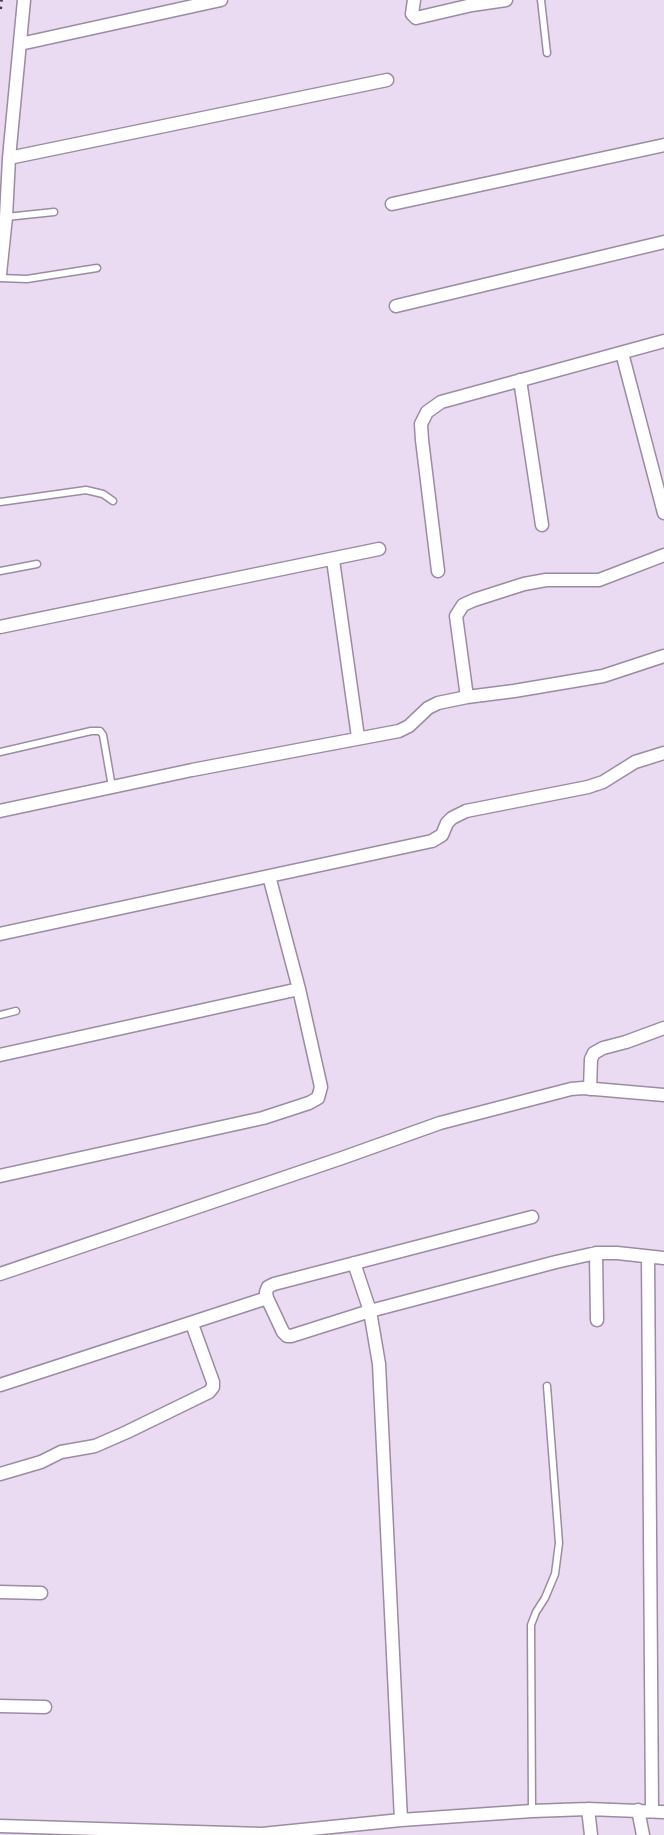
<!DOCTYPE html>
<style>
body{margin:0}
canvas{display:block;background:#eadbf2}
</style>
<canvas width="664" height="1835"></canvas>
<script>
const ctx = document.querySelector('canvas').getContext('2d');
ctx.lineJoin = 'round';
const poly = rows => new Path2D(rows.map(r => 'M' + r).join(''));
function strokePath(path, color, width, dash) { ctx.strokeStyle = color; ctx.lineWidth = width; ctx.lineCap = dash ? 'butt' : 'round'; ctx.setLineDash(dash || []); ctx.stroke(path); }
const lane = poly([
 [541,0,547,53],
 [6,217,54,212],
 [0,278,27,279,97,268],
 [0,502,86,490,103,494,113,501],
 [0,571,37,564],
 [0,752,91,731,100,731,103,735,112,787],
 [0,1015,16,1011],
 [532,1811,531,1625,536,1612,545,1598,555,1574,559,1543,547,1386]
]);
const street = poly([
 [414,0,412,14,416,18,472,5,506,0],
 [20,44,221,0],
 [9,158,387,80],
 [392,204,664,145],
 [0,274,6,217,9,158,24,0],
 [396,306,664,242],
 [622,353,664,513],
 [520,380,542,525],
 [333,560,358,737],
 [438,571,422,440,421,424,427,412,441,402,664,341],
 [0,627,379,549],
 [467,697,456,616,463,605,474,600,524,584,546,580,599,580,664,555],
 [0,811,192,770,399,731,409,726,428,708,438,703,467,697,514,691,603,676,664,656],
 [0,934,432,841,442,835,447,823,452,818,466,811,588,787,603,782,635,762,664,753],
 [0,1055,299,989],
 [590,1089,591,1059,594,1053,603,1048,626,1042,664,1028],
 [0,1176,263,1118,309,1103,318,1098,321,1087,299,989,269,876],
 [532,1217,274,1284,268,1287,266,1292,267,1298,283,1332,287,1336,291,1336,370,1311,556,1262,596,1253,617,1253,664,1258],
 [596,1253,597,1320],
 [648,1257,652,1810],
 [354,1263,370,1311,379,1364,401,1820],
 [0,1274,342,1158,440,1123,571,1089,583,1088,664,1095],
 [0,1385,267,1298],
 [0,1474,41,1462,61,1452,95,1446,127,1432,209,1392,213,1387,213,1382,192,1324],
 [0,1592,41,1593],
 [0,1706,45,1707],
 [588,1809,591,1835],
 [638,1810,643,1835],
 [0,1826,262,1834,401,1820,532,1811,588,1809,664,1812]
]);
strokePath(lane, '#9a8ca2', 9);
strokePath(street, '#9a8ca2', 15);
strokePath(lane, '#fff', 6);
strokePath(street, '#fff', 12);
strokePath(poly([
 [0,9,1,0]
]), '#413a45', 4, [2.5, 5]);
</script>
